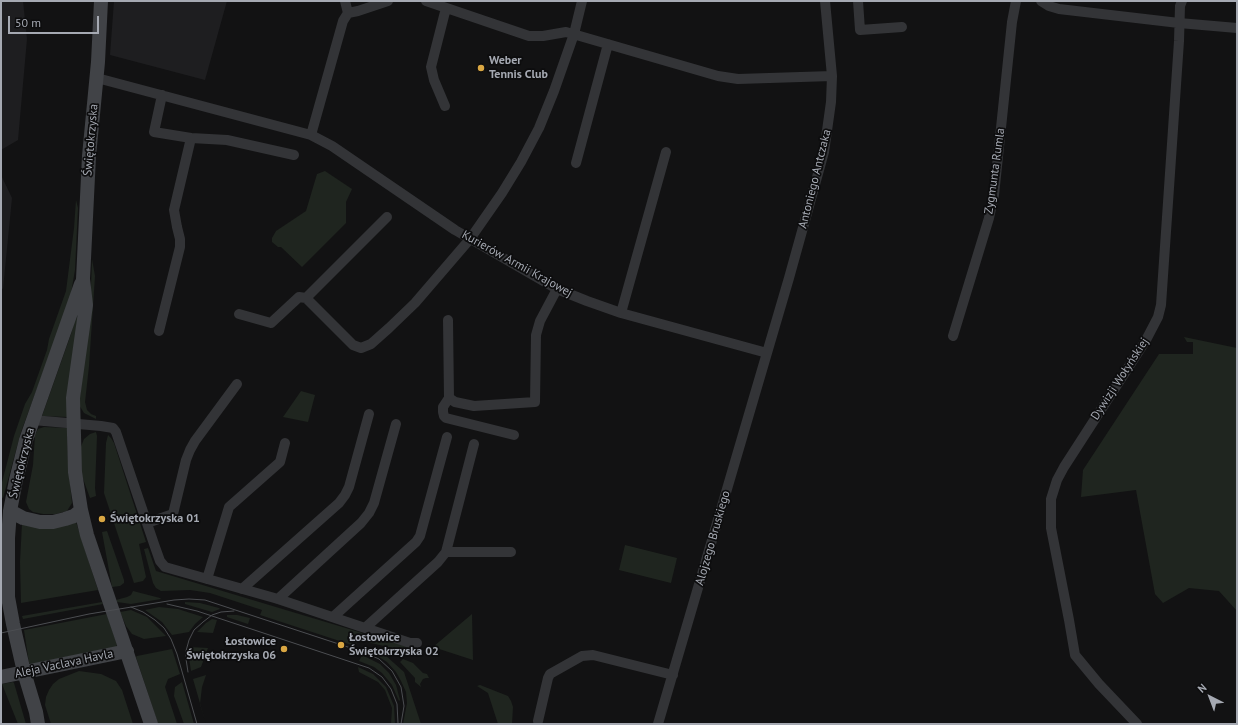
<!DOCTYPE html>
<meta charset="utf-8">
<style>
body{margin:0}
#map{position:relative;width:1238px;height:725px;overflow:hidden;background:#121213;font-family:"PT Sans",sans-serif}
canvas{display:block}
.frame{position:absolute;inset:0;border:2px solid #a5a9b2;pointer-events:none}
.north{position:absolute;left:1190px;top:677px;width:40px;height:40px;-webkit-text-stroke:3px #0d0d0e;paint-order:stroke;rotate:318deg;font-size:11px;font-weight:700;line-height:16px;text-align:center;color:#a5a9b2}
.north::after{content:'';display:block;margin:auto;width:14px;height:18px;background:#a5a9b2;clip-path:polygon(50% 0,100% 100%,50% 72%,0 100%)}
.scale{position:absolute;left:8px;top:16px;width:91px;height:18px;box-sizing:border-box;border:2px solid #a5a9b2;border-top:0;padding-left:5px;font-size:12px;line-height:14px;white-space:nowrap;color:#a5a9b2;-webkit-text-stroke:3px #0d0d0e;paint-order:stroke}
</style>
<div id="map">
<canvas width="1238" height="725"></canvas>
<div class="frame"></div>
<div class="north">N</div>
<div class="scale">50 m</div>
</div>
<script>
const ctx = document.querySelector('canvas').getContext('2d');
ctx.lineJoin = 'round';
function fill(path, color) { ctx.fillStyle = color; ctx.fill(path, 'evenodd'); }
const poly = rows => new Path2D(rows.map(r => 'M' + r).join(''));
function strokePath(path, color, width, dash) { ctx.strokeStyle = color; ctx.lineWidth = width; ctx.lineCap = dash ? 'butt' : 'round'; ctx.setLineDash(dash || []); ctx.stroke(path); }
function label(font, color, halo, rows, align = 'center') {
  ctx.font = font + ' "PT Sans",sans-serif'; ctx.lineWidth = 3.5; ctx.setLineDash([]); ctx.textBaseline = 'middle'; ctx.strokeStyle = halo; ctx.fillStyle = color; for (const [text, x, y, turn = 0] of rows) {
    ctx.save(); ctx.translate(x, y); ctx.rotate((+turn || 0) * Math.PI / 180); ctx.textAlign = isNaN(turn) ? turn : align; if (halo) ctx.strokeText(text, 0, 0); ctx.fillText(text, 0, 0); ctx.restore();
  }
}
fill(poly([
 [1,1,23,1,27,39,18,140,1,150],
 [114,1,227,1,205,80,110,55],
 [1,175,12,198,3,289,1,288]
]), '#1e1e20');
fill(poly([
 [325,171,352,189,346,202,346,223,302,267,281,247,278,247,272,242,272,238,276,231,306,211,317,174],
 [76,200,78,208,75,270,70,299,21,432,3,498,1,497,1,486,14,436,25,404,32,392,47,350,49,339,66,291,74,228],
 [92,259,95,276,89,366,85,402,87,410,91,414,96,416,96,419,84,413,79,405,90,313],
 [79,304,67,417,42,416,71,334],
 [1184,337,1237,348,1237,611,1219,591,1189,588,1163,603,1155,594,1136,490,1081,497,1083,470,1159,354,1193,354,1193,342,1187,342],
 [301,391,315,395,308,422,283,417],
 [44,427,67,428,68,463,72,503,67,511,56,514,43,514,33,512,29,509,26,502,33,465,35,435,38,429],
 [96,432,97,436,95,488,96,496,90,498,82,476,80,449,84,439,90,434],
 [108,435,111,438,114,443,146,542,139,544,146,577,143,581,134,583,104,493,106,443],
 [76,522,98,590,21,603,20,562,22,523,59,527],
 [107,531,124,580,124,583,120,586,112,587,102,532],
 [625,545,677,558,671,583,619,570],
 [148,548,156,571,419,650,418,654,358,640,355,646,260,615,262,610,210,593,190,590,161,591,156,588,153,583,144,549],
 [133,591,160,598,161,599,131,604,117,602,116,600,127,597,131,595],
 [102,602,103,604,23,619,22,616],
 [185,602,200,603,219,608,220,609,212,612,185,604],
 [159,607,178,609,203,617,195,624,189,632,172,635,162,622,145,610],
 [131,610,147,617,166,636,144,639,132,634,126,626,120,612],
 [107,614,117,645,116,647,31,664,29,663,24,630],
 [472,614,473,660,433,647],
 [227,615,237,615,250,618,248,624,227,617],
 [212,619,217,620,213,633,197,632,206,623],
 [190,647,208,648,201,667,191,671,189,658],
 [364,648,386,653,385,655,404,672,421,724,403,724,407,703,406,692,401,681,396,672,387,662,376,655,364,649],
 [172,649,180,674,168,679,165,687,177,724,158,724,136,657,137,656],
 [362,655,380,664,389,673,396,685,400,700,399,701,392,685,382,673,374,667,359,661],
 [403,659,413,663,423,673,427,674,429,678,426,678,423,679,420,684,421,687,415,682,415,678,400,662],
 [358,667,373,674,386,687,394,706,395,724,391,724,392,708,385,690,378,682,359,672],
 [79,671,101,674,116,681,122,690,133,724,51,724,45,705,46,697,49,690,53,684,59,679],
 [206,675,202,687,200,704,206,724,193,679],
 [13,682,14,683,26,724,18,724,2,684],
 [182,682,194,724,184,724,174,696,175,687],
 [480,685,508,696,511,701,513,707,512,724,498,724,488,693,477,686]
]), '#1f251f');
strokePath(poly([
 [426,1,529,36,543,36,566,32,718,76,738,79,832,76],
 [858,1,860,30,902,27],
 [1041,1,1049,6,1059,9,1179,23,1237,28],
 [348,13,358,11,388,1],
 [97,78,311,135,332,146,455,230,557,289,587,301,621,313,767,353],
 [445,106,434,80,431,67,446,8],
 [311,135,343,21,348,13,345,1],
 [191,138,227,140,294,155],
 [576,163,608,44],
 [306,298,387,217],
 [621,313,666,152],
 [239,314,271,323,299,297,306,298,353,345,361,348,371,344,389,328,415,303,470,239,502,193,521,162,539,128,554,91,574,34,582,1],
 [448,320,449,398,443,407,443,412,444,416,446,418,514,435],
 [159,331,180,247,180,239,177,227,174,210,191,138,154,132,162,95],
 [953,336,989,218,994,195,1012,22,1016,1],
 [449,398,455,402,474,406,535,402,536,335,540,321,557,289],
 [33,420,101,426,113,428,116,432,154,544,160,561,165,567,278,599,410,643,417,643],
 [147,523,173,514,186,460,190,450,195,441,237,384],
 [446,552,511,552],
 [207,579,229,507,280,462,285,443],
 [242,589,339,503,345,495,349,487,369,414],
 [278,599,361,523,369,513,374,503,396,424],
 [333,617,416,542,420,536,447,437],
 [365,628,438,562,446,552,474,444],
 [538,721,548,678,550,674,582,656,593,655,673,675],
 [658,724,789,278,824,152,831,102,832,76,825,1],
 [1137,724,1099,684,1075,655,1069,620,1051,528,1051,499,1057,480,1064,467,1146,340,1158,317,1161,305,1179,41,1180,6,1182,1]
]), '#333437', 10);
strokePath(poly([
 [101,1,98,62,89,156,83,279,86,305,73,398,75,472,81,510,87,535,151,724],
 [10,511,23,518,40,522,53,522,65,519,74,516,81,510],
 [1,677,127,651],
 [38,724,36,712,24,672,13,624,8,597,8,538,10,511,16,480,26,440,81,284]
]), '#414347', 14);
strokePath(poly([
 [167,604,197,611,369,668,382,677,391,689,397,704,398,723],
 [131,607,143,612,155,620,164,628,171,639,177,654,197,724],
 [1,633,89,614,174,600,189,599,205,600,363,652,379,659,392,671,401,687,404,706,401,724],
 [188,672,186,659,186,651,189,640,194,630,203,622,212,615,221,612,234,611]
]), '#4c4e52', 1);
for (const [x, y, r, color] of [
 [481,68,4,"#daa743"],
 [102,519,4,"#daa743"],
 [341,645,4,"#daa743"],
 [284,649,4,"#daa743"]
]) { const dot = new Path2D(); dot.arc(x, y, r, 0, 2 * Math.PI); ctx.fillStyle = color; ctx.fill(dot); strokePath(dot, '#0d0d0e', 1.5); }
label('bold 12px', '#a5a9b2', '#0d0d0e', [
 ["Weber",489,61],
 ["Tennis Club",489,75],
 ["Świętokrzyska 01",110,519],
 ["Łostowice",349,638],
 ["Świętokrzyska 02",349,652],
 ["Łostowice",276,642,"right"],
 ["Świętokrzyska 06",276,656,"right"]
], 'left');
label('12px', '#a5a9b2', '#0d0d0e', [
 ["Świętokrzyska",91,140,-85],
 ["Zygmunta Rumla",995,171,-82],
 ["Antoniego Antczaka",815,179,-76],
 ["Kurierów Armii Krajowej",517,264,29],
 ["Dywizji Wołyńskiej",1120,379,-57],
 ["Świętokrzyska",22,463,-76],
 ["Alojzego Bruskiego",713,538,-74],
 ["Aleja Vaclava Havla",64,664,-12]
]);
</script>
